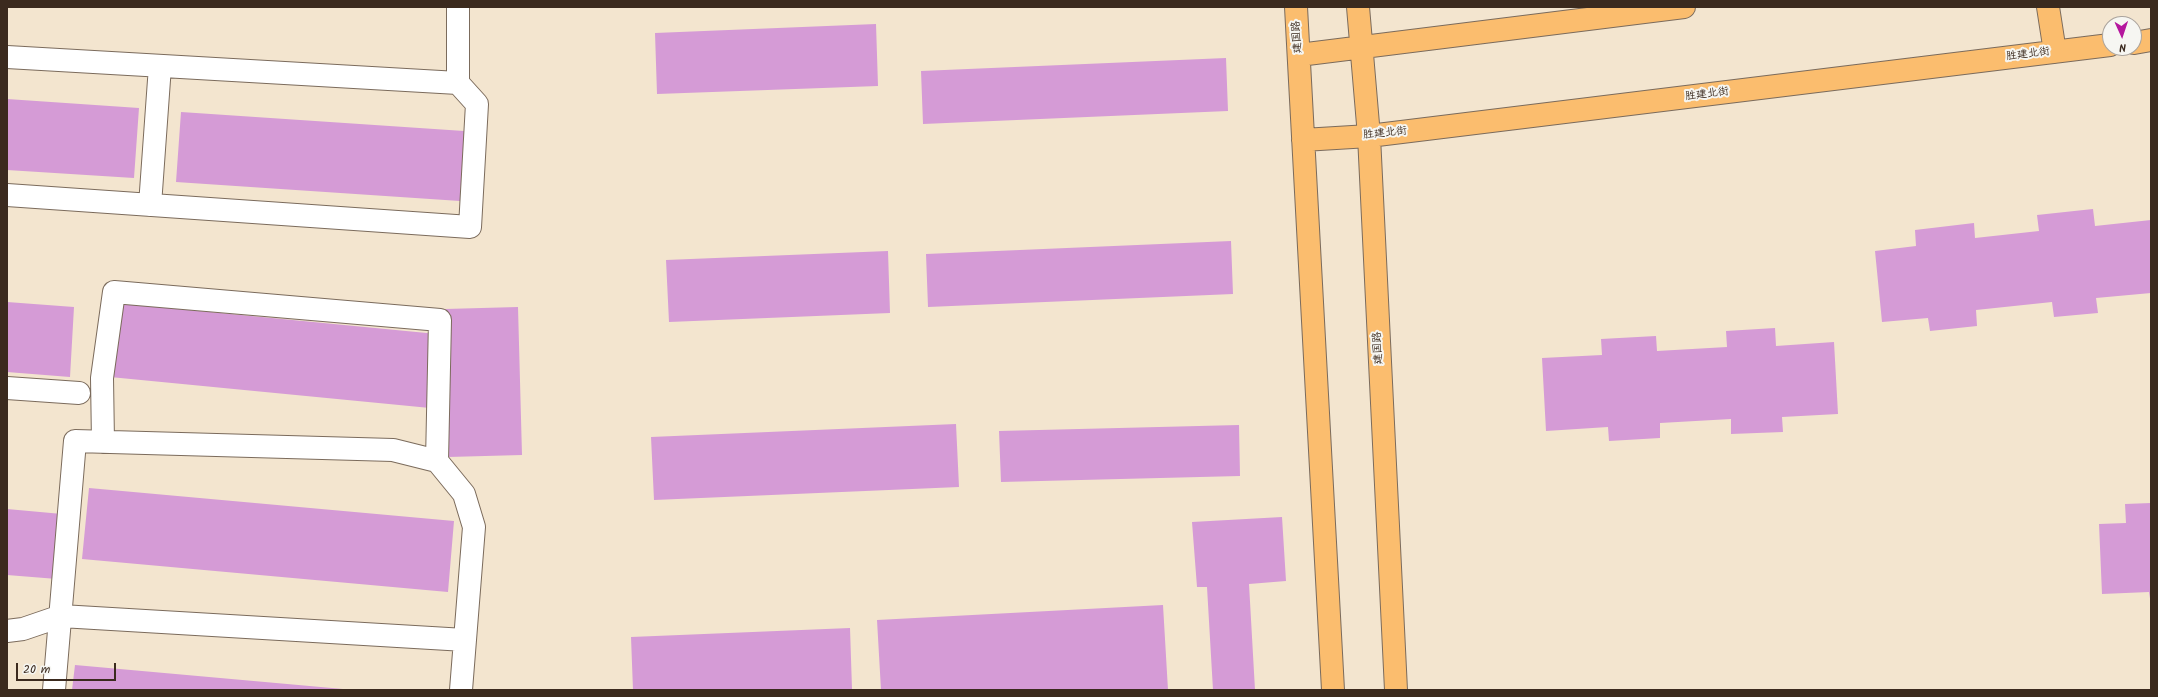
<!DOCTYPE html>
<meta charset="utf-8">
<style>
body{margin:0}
#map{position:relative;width:2158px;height:697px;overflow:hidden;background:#f3e5cf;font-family:Kalam,sans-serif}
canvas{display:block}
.frame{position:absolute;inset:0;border:8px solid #3b2a1e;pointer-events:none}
.north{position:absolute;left:2102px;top:16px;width:40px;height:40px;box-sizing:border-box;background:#f6f6f2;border:1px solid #aba49d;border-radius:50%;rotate:177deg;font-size:11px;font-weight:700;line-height:16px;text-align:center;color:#3b2a1e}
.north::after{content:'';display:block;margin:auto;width:14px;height:18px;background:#b5179e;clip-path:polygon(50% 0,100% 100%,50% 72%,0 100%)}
.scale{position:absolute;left:16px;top:663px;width:100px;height:18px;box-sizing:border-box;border:2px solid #3b2a1e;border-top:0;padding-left:5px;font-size:12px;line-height:14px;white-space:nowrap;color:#3b2a1e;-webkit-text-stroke:3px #f6f6f2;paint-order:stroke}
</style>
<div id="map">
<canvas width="2158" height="697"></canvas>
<div class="frame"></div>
<div class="north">N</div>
<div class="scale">20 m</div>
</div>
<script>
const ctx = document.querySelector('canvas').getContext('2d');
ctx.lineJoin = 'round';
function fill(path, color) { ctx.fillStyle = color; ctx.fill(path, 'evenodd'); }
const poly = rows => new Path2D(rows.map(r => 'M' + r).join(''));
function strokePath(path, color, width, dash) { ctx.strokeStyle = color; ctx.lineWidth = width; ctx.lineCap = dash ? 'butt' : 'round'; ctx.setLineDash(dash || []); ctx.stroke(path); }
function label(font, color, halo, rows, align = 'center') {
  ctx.font = font + ' Kalam,"LXGW WenKai TC",sans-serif'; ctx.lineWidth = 4; ctx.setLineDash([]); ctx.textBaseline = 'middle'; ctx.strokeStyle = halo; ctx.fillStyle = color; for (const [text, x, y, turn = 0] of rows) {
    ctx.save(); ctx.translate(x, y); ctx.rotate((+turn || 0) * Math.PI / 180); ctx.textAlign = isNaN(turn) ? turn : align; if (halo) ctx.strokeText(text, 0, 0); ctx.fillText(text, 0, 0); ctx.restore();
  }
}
fill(poly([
 [876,24,878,86,657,94,655,33],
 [1226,58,1228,111,923,124,921,71],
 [7,99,139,108,134,178,7,170],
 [181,112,464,131,460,201,176,182],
 [2093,209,2095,226,2151,220,2151,293,2096,298,2098,313,2054,317,2052,302,1976,310,1977,326,1930,331,1928,318,1882,322,1875,251,1916,246,1915,230,1974,223,1975,238,2039,231,2037,215],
 [1231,241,1233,294,928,307,926,254],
 [888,251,890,313,669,322,666,260],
 [7,302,74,307,70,377,7,372],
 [117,303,437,334,430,408,110,377],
 [518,307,522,455,448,457,445,309],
 [1775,328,1776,346,1834,342,1838,414,1782,417,1783,432,1731,434,1731,419,1660,423,1660,438,1609,441,1608,427,1546,431,1542,358,1602,355,1601,339,1656,336,1657,351,1727,347,1726,331],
 [956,424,959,487,654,500,651,437],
 [1239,425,1240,476,1001,482,999,431],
 [89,488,454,521,448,592,82,559],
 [2151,503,2151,605,2149,592,2102,594,2099,524,2126,523,2125,504],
 [7,509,62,514,57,579,7,575],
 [1282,517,1286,581,1249,584,1255,690,1213,690,1207,587,1197,587,1192,522],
 [1163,605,1168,690,881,690,877,620],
 [850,628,852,689,633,690,631,637],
 [75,665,343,689,343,690,72,690]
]), '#d59bd6');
const minor = poly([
 [7,57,458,83,458,7],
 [7,195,470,227,477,104,458,83],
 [150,205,160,66],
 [7,388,79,393],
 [103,442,102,378,114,292,440,320,437,461],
 [7,631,23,629,61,616,465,640],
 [54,690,75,441,393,450,437,461,464,494,474,527,461,690]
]);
const major = poly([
 [1296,7,1333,690],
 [1358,7,1369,136,1396,690],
 [2048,7,2055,52],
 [2134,43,2151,40],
 [1299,55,1684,7],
 [1303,140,1369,136,2110,45]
]);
strokePath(minor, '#7b6b5c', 24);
strokePath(major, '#7b6b5c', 24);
strokePath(minor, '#fff', 22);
strokePath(major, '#fbbd6e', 22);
label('11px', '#3b2a1e', '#f6f6f2', [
 ["建国路",1298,37,-94],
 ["胜建北街",2028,55,-7],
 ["胜建北街",1707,95,-7],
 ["胜建北街",1385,134,-6],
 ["建国路",1379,348,-93]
]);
</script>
